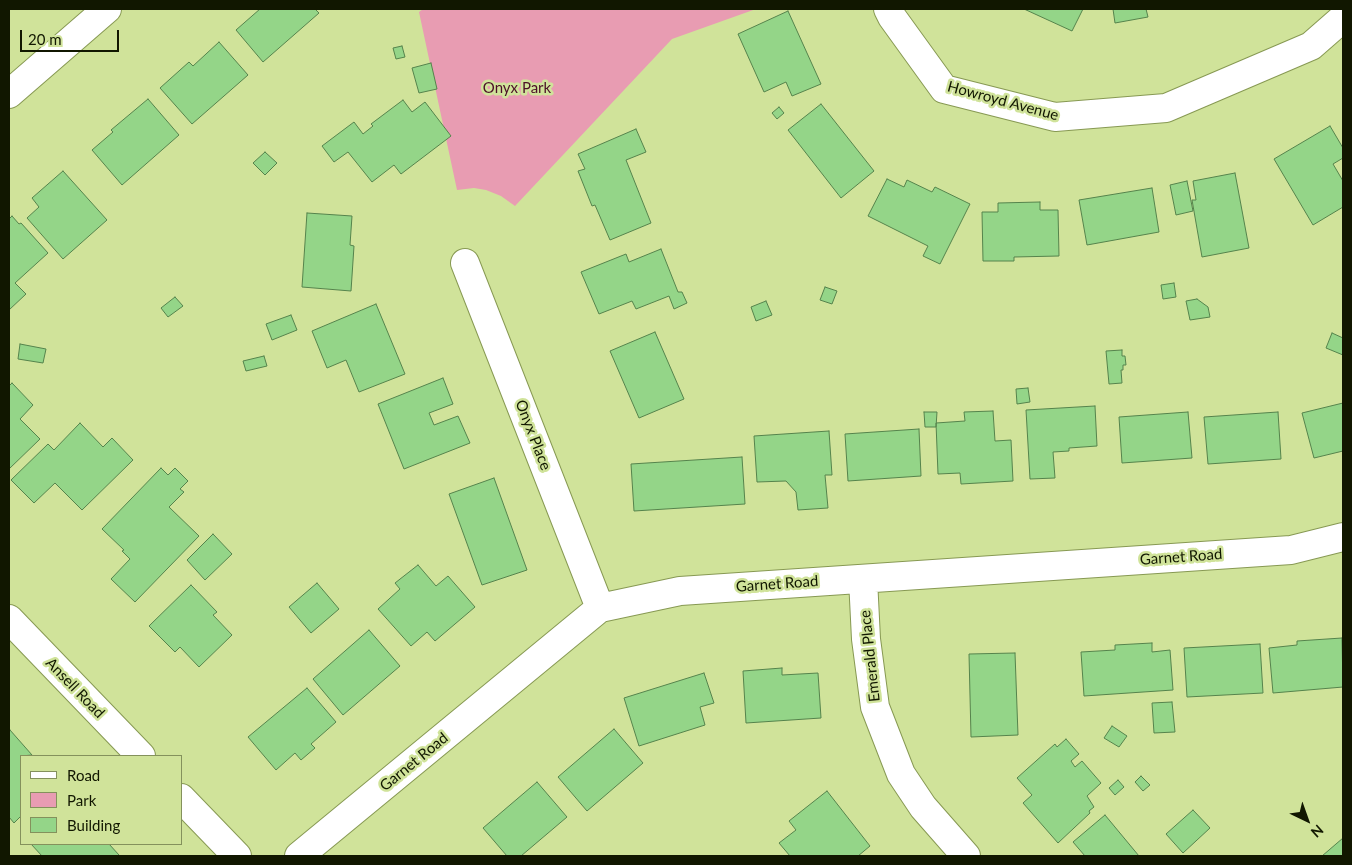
<!DOCTYPE html>
<style>
body{margin:0}
#map{position:relative;width:1352px;height:865px;overflow:hidden;background:#d0e39a;font-family:Lato,sans-serif}
canvas{display:block}
.frame{position:absolute;inset:0;border:10px solid #111700;pointer-events:none}
.legend{position:absolute;left:20px;top:755px;width:162px;height:90px;box-sizing:border-box;background:#d0e39a;border:1px solid #84915c;margin:0;padding:6px 9px;list-style:none;font-size:15px;color:#111700}
.legend li{display:flex;align-items:center;gap:10px;height:25px}
.legend b{width:25px;border:1px solid #84915c}
.north{position:absolute;left:1282px;top:795px;width:50px;height:50px;-webkit-text-stroke:4px #d0e39a;paint-order:stroke;rotate:138deg;font-size:14px;font-weight:700;line-height:20px;text-align:center;color:#111700}
.north::after{content:'';display:block;margin:auto;width:18px;height:22px;background:#111700;clip-path:polygon(50% 0,100% 100%,50% 72%,0 100%)}
.scale{position:absolute;left:20px;top:30px;width:99px;height:22px;box-sizing:border-box;border:2px solid #111700;border-top:0;padding-left:6px;font-size:15px;line-height:18px;white-space:nowrap;color:#111700;-webkit-text-stroke:4px #d0e39a;paint-order:stroke}
</style>
<div id="map">
<canvas width="1352" height="865"></canvas>
<div class="frame"></div>
<ul class="legend">
<li><b style="height:6px;background:#fff"></b>Road</li>
<li><b style="height:14px;background:#e89cb2"></b>Park</li>
<li><b style="height:14px;background:#94d588"></b>Building</li>
</ul>
<div class="north">N</div>
<div class="scale">20 m</div>
</div>
<script>
const ctx = document.querySelector('canvas').getContext('2d');
ctx.lineJoin = 'round';
function fill(path, color) { ctx.fillStyle = color; ctx.fill(path, 'evenodd'); }
const poly = rows => new Path2D(rows.map(r => 'M' + r).join(''));
function strokePath(path, color, width, dash) { ctx.strokeStyle = color; ctx.lineWidth = width; ctx.lineCap = dash ? 'butt' : 'round'; ctx.setLineDash(dash || []); ctx.stroke(path); }
function label(font, color, halo, rows, align = 'center') {
  ctx.font = font + ' Lato,sans-serif'; ctx.lineWidth = 5; ctx.setLineDash([]); ctx.textBaseline = 'middle'; ctx.strokeStyle = halo; ctx.fillStyle = color; for (const [text, x, y, turn = 0] of rows) {
    ctx.save(); ctx.translate(x, y); ctx.rotate((+turn || 0) * Math.PI / 180); ctx.textAlign = isNaN(turn) ? turn : align; if (halo) ctx.strokeText(text, 0, 0); ctx.fillText(text, 0, 0); ctx.restore();
  }
}
fill(poly([
 [423,9,756,9,672,39,515,206,501,196,486,190,474,188,457,190,419,12]
]), '#e89cb2');
const building = poly([
 [260,9,315,9,319,13,263,62,236,30,260,9],
 [1024,9,1083,9,1072,31,1024,9],
 [1113,9,1146,9,1148,17,1115,23,1113,9],
 [788,11,821,84,792,96,786,82,764,92,738,34,788,11],
 [219,42,248,75,192,124,160,88,189,62,193,66,219,42],
 [402,46,405,57,396,59,393,48,402,46],
 [431,63,437,89,419,93,412,68,431,63],
 [148,99,179,135,122,185,92,150,113,132,111,130,148,99],
 [403,100,412,112,425,102,451,136,401,174,394,165,372,182,348,152,334,162,322,146,354,122,363,134,373,126,371,124,403,100],
 [821,104,874,171,841,198,788,130,821,104],
 [779,107,784,113,777,119,772,113,779,107],
 [1330,126,1343,148,1343,158,1333,164,1343,181,1343,207,1313,225,1274,159,1330,126],
 [636,129,646,152,626,160,651,223,610,240,595,205,592,206,578,171,585,169,578,154,636,129],
 [265,152,277,163,265,175,253,163,265,152],
 [63,171,107,220,63,259,27,218,39,207,32,198,63,171],
 [1235,173,1249,248,1202,257,1192,200,1196,200,1193,181,1235,173],
 [887,179,904,187,907,180,932,192,935,187,970,204,940,264,923,256,928,246,868,216,887,179],
 [1187,181,1193,211,1176,215,1170,185,1187,181],
 [1152,188,1159,232,1087,245,1079,200,1152,188],
 [1040,202,1040,210,1058,210,1059,256,1014,257,1014,261,983,261,982,212,998,212,998,203,1040,202],
 [307,213,352,216,350,245,354,246,351,291,302,287,307,213],
 [12,216,19,224,21,223,48,253,15,283,26,294,9,310,9,219,12,216],
 [661,249,678,292,682,292,687,303,674,309,669,296,636,309,632,301,599,314,581,272,626,254,629,262,661,249],
 [1174,283,1176,297,1163,299,1161,285,1174,283],
 [825,287,837,291,832,304,820,300,825,287],
 [175,297,183,306,168,317,161,308,175,297],
 [1197,299,1208,307,1210,317,1190,320,1186,301,1197,299],
 [766,301,772,315,756,321,751,307,766,301],
 [376,304,405,374,359,392,346,360,327,368,312,331,376,304],
 [291,315,297,330,272,340,266,324,291,315],
 [655,332,684,399,639,418,610,351,655,332],
 [1332,333,1343,338,1343,355,1326,348,1332,333],
 [20,344,46,349,43,363,18,359,20,344],
 [1122,350,1122,356,1125,356,1126,365,1123,365,1123,370,1121,370,1122,383,1109,384,1106,351,1122,350],
 [264,356,267,366,246,371,243,361,264,356],
 [443,378,453,404,429,413,434,425,458,416,470,443,404,469,378,404,443,378],
 [12,383,33,405,20,419,40,439,9,469,9,386,12,383],
 [1028,388,1030,402,1017,404,1016,389,1028,388],
 [1343,403,1343,451,1314,458,1302,413,1343,403],
 [1095,406,1097,446,1069,448,1069,451,1053,452,1055,478,1030,479,1026,410,1095,406],
 [993,411,995,441,1011,440,1013,481,961,484,960,473,938,474,936,423,965,421,964,412,993,411],
 [924,412,937,412,936,427,925,427,924,412],
 [1188,412,1192,458,1122,463,1119,417,1188,412],
 [1278,412,1281,459,1208,464,1204,417,1278,412],
 [80,423,103,447,112,438,133,460,82,510,55,483,34,503,11,480,48,444,54,450,80,423],
 [919,429,921,476,848,481,845,434,919,429],
 [829,431,832,475,825,475,828,508,798,510,796,492,786,481,757,482,754,436,829,431],
 [742,457,745,504,634,511,631,464,742,457],
 [161,468,168,475,175,468,188,481,180,489,184,492,169,507,199,536,135,602,111,579,130,559,122,551,124,550,102,529,161,468],
 [494,478,527,570,482,585,449,494,494,478],
 [213,534,232,554,205,580,187,560,213,534],
 [418,565,436,586,448,576,475,607,435,641,427,632,411,646,378,609,400,589,395,583,418,565],
 [317,583,339,609,311,633,289,607,317,583],
 [191,585,217,612,213,615,232,635,199,667,180,647,175,652,149,626,191,585],
 [369,630,400,666,343,715,313,679,369,630],
 [1342,638,1343,687,1273,693,1269,648,1297,645,1297,641,1342,638],
 [1152,643,1152,652,1170,650,1173,690,1084,696,1081,652,1115,650,1115,645,1152,643],
 [1260,644,1263,693,1187,697,1184,648,1260,644],
 [1015,653,1018,735,971,737,969,654,1015,653],
 [782,668,782,675,818,673,821,718,746,723,743,671,782,668],
 [704,673,714,703,700,707,705,725,639,746,624,698,704,673],
 [307,688,336,722,311,744,315,748,301,760,295,753,276,770,248,737,307,688],
 [1172,702,1175,732,1154,733,1152,703,1172,702],
 [1112,726,1127,736,1119,747,1104,738,1112,726],
 [614,729,643,763,587,811,558,777,614,729],
 [10,730,32,755,21,756,21,816,14,823,9,817,9,732,10,730],
 [1066,739,1079,754,1071,761,1075,767,1082,761,1101,783,1087,796,1094,807,1089,811,1090,813,1058,843,1023,803,1032,795,1017,778,1055,744,1057,747,1066,739],
 [1141,776,1150,785,1143,791,1135,782,1141,776],
 [1118,780,1124,787,1115,795,1109,788,1118,780],
 [537,782,567,817,521,856,507,856,483,828,537,782],
 [827,791,870,846,858,856,790,856,779,843,796,830,789,821,827,791],
 [1193,810,1210,828,1183,853,1166,834,1193,810],
 [1105,815,1139,856,1085,856,1073,842,1105,815],
 [1343,838,1343,856,1322,856,1343,838],
 [31,844,109,844,119,855,117,856,42,856,31,844]
]);
fill(building, '#94d588');
strokePath(building, '#55834c', 1);
const minor = poly([
 [888,9,892,17,944,89,1055,117,1166,108,1311,46,1343,18],
 [9,94,107,9],
 [465,263,600,608],
 [863,579,866,639,875,707,901,774,923,807,966,856],
 [9,619,141,756],
 [181,798,237,856],
 [299,856,600,608,680,591,1291,550,1343,537]
]);
strokePath(minor, '#879953', 30);
strokePath(minor, '#fff', 28);
label('15px', '#4c1028', '#d0e39a', [
 ["Onyx Park",517,88]
]);
label('15px', '#111700', '#d0e39a', [
 ["Howroyd Avenue",1003,101,15],
 ["Onyx Place",533,435,69],
 ["Garnet Road",1181,557,-4],
 ["Garnet Road",777,584,-4],
 ["Emerald Place",870,656,-96],
 ["Ansell Road",75,688,46],
 ["Garnet Road",414,762,-39]
]);
</script>
